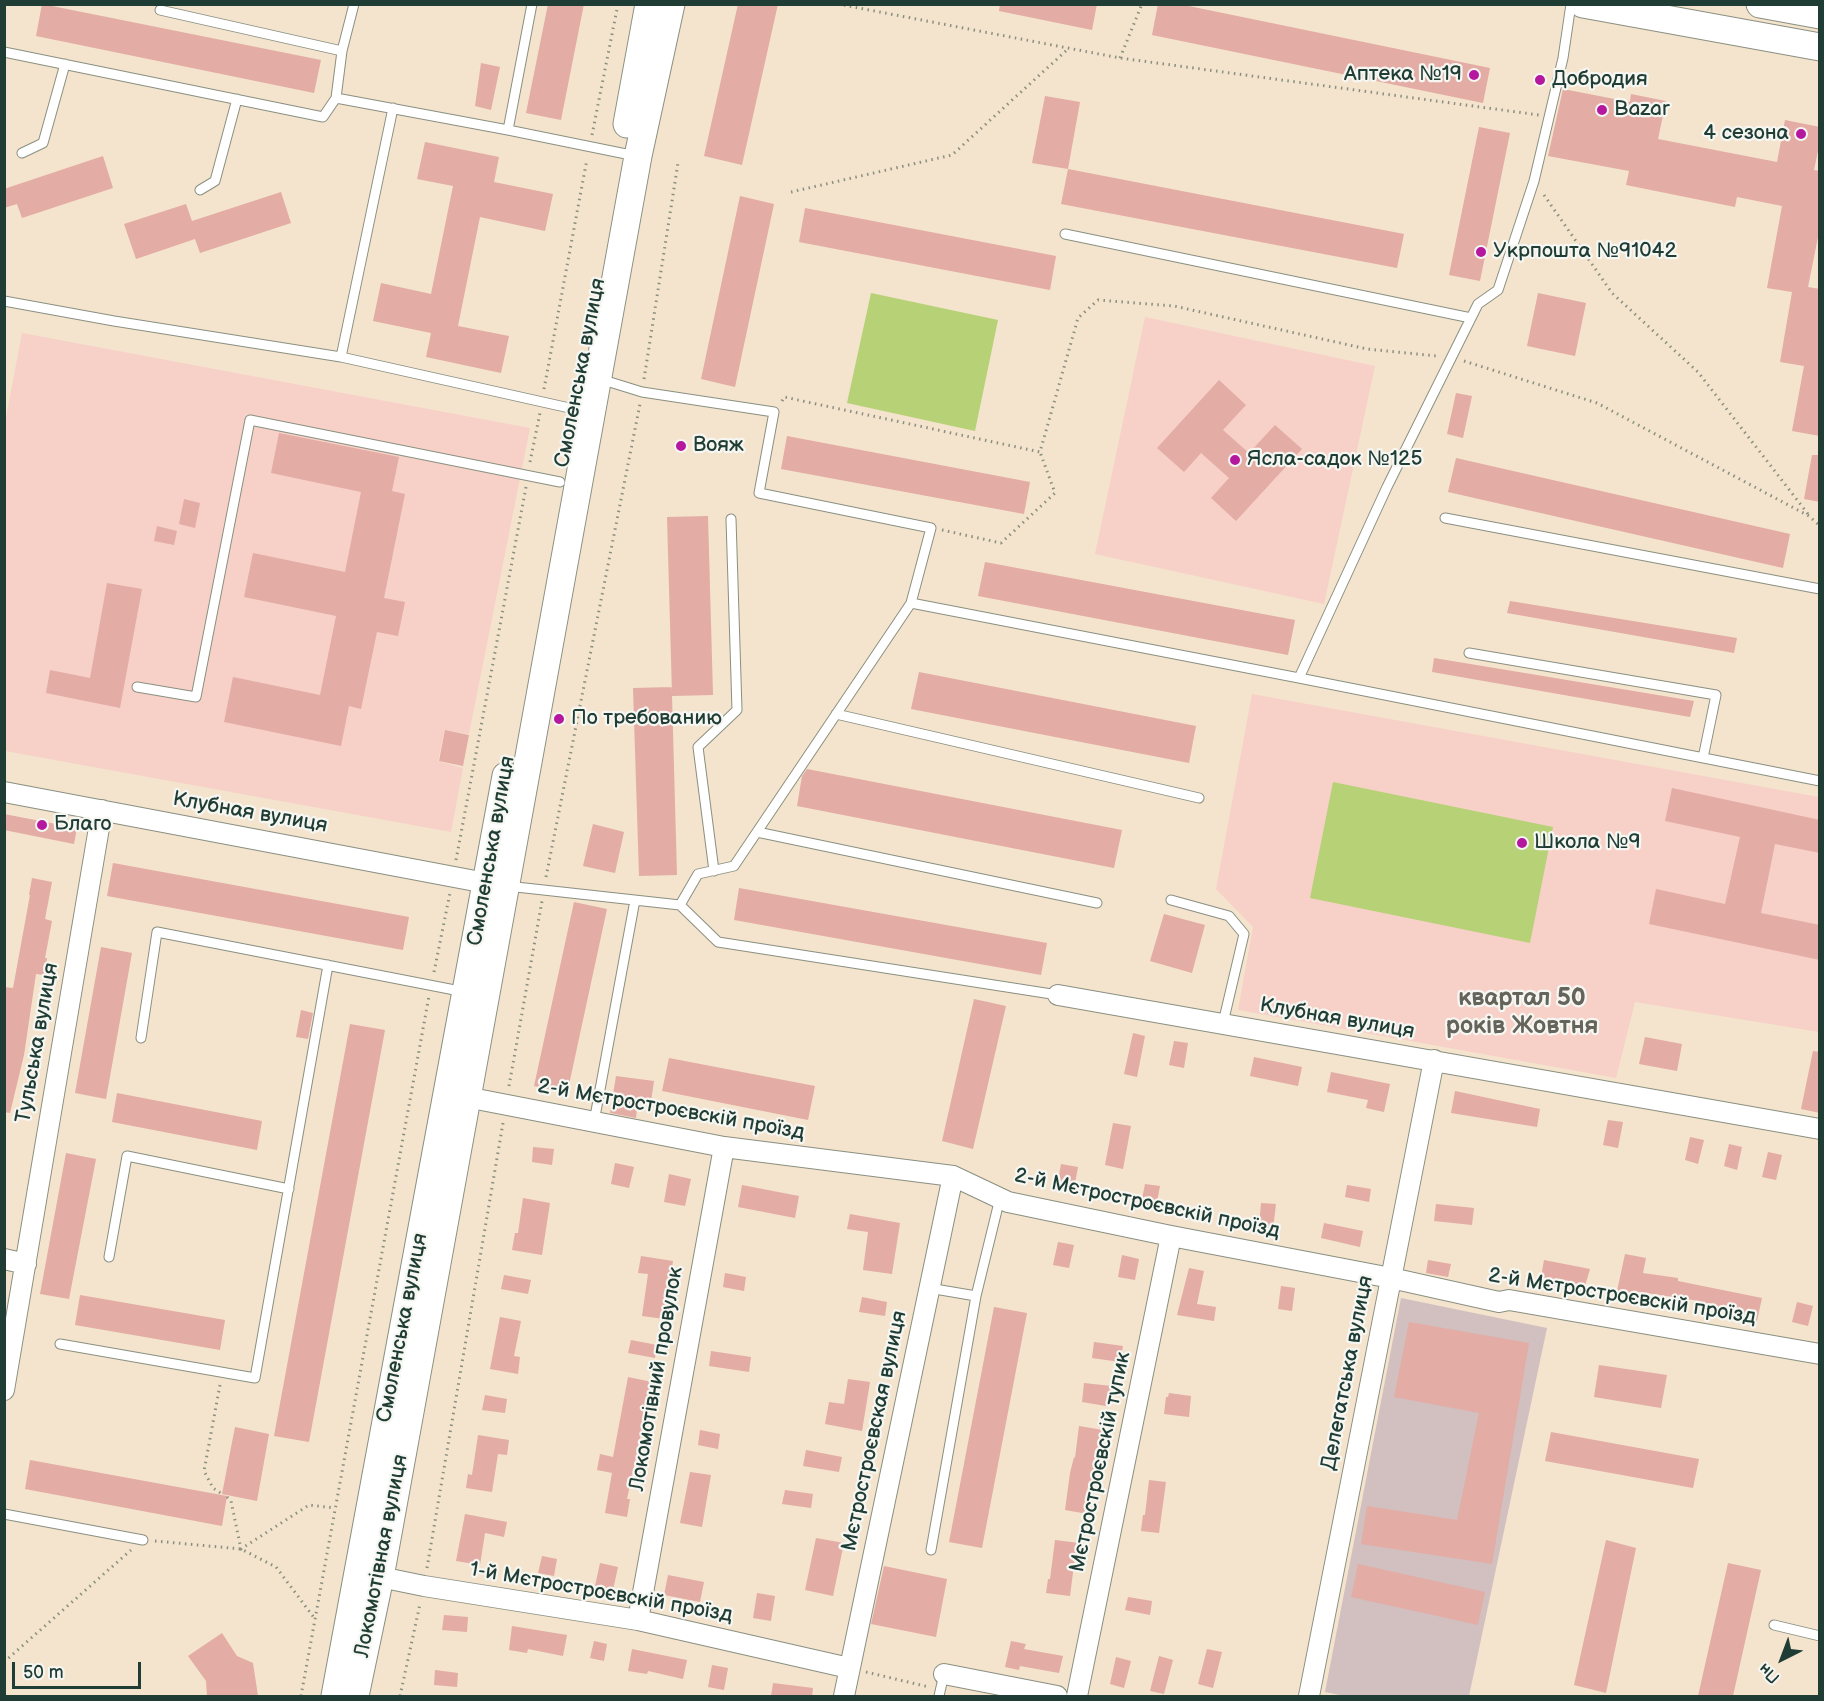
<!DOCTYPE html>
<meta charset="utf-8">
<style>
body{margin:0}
#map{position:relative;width:1824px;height:1701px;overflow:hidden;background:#f4e3cd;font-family:"Balsamiq Sans",sans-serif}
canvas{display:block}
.frame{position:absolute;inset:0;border:6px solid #1f3d34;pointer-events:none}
.north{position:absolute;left:1752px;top:1629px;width:60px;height:60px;-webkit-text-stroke:4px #f6f6f2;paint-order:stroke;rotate:222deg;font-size:16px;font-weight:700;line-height:24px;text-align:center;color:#1f3d34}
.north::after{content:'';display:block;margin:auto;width:21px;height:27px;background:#1f3d34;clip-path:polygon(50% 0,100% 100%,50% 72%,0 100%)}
.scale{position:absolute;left:12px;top:1662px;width:129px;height:27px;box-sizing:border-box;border:3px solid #1f3d34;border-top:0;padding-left:8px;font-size:18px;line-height:21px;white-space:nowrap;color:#1f3d34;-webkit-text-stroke:4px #f6f6f2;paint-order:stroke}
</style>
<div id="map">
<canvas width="1824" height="1701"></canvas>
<div class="frame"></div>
<div class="north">Пн</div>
<div class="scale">50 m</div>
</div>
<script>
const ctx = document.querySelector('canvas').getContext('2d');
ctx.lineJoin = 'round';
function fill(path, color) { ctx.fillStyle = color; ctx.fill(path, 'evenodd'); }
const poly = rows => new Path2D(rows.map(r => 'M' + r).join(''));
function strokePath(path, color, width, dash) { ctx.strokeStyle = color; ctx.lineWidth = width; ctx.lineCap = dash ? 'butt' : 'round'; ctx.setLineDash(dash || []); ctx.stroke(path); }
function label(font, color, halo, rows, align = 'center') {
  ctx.font = font + ' "Balsamiq Sans",sans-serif'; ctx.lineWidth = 4.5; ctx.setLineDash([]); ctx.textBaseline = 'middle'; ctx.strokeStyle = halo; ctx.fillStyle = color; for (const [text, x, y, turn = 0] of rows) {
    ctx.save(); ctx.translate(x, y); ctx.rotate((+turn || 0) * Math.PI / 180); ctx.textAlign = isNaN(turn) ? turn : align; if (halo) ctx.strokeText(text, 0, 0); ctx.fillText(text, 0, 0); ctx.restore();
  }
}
fill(poly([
 [1145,317,1375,366,1324,604,1095,554],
 [22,333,530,428,469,734,445,730,438,761,463,768,451,832,5,751,4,428],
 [1252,694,1819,797,1819,1032,1635,1002,1616,1078,1238,1010,1253,927,1216,889]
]), '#f7d1c7');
fill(poly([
 [1401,1298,1547,1328,1469,1696,1345,1696,1325,1692]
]), '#d2bfc0');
fill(poly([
 [871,293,998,320,975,431,847,403],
 [1333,782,1553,827,1530,943,1310,898]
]), '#b6d176');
fill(poly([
 [42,4,321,60,314,93,36,36],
 [548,4,584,4,561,120,526,113],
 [738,4,778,4,742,165,704,156],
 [1000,4,1097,4,1092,30,999,11],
 [1158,4,1179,4,1490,68,1483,103,1152,35],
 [481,63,500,67,491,110,475,106],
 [1563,89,1630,102,1631,94,1666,101,1658,139,1777,162,1785,120,1820,127,1820,141,1814,170,1820,171,1820,227,1808,287,1820,289,1820,436,1792,431,1804,366,1780,362,1792,292,1767,288,1782,206,1737,197,1735,207,1626,185,1629,171,1548,156],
 [1045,96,1080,102,1068,169,1032,163],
 [1479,127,1510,133,1480,281,1449,275],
 [425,142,499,157,494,182,553,194,545,231,480,217,458,326,509,336,501,373,426,357,431,333,373,321,381,283,431,294,453,186,417,179],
 [103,156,113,188,22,218,17,204,4,208,4,189],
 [1068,169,1404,234,1397,268,1061,204],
 [281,192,291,223,200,253,195,239,136,259,124,224,186,204,192,221],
 [740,196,774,204,735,387,701,379],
 [805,208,1056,256,1050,290,799,242],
 [1538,293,1586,303,1575,356,1527,346],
 [1219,380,1246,405,1223,430,1249,453,1275,425,1302,449,1236,521,1211,498,1229,478,1201,453,1184,472,1157,448],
 [1456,393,1472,396,1463,438,1447,434],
 [279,433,399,457,392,491,405,494,384,598,405,602,398,636,377,632,361,709,349,706,341,746,224,722,233,677,320,695,336,616,244,597,253,553,345,572,361,492,271,473],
 [787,436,1030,482,1024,514,781,469],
 [1812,455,1820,455,1820,502,1804,499],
 [1456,458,1790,534,1783,568,1448,492],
 [184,499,200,503,195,528,179,524],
 [708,516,713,695,672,696,677,875,639,876,633,688,672,687,672,694,667,517],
 [157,526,177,531,174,545,154,541],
 [985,562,1295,620,1288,655,978,596],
 [107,583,142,589,120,708,46,693,50,670,90,678],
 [1510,601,1737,638,1734,653,1507,613],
 [1434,658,1694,701,1690,717,1432,672],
 [919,672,1196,726,1189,763,911,709],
 [445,730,469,735,463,766,439,761],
 [807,769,1122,830,1114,868,797,806,802,776],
 [1672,788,1820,820,1820,853,1775,844,1761,913,1820,925,1820,960,1649,924,1656,889,1725,904,1740,837,1665,821],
 [4,814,77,828,74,844,4,830],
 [593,824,624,832,615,873,583,866],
 [113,863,409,917,403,950,107,896],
 [32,878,52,882,45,919,52,921,45,958,47,958,45,975,36,974,24,1055,10,1113,4,1112,4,987,13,988,30,895,29,895],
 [739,888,1047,943,1041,975,734,920],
 [574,902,607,909,567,1094,534,1086],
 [1164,914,1205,925,1192,973,1150,961],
 [101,947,132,953,106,1099,75,1093],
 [974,999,1006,1006,973,1149,942,1141],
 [301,1010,313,1013,308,1039,296,1037],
 [350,1024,385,1030,309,1442,274,1436],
 [1133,1033,1145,1036,1137,1077,1124,1074],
 [1645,1037,1682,1044,1677,1071,1639,1064],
 [1174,1041,1188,1043,1184,1068,1169,1065],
 [1813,1051,1820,1052,1820,1113,1801,1109],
 [1254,1057,1302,1067,1298,1086,1250,1076],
 [669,1058,815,1086,808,1120,662,1091],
 [1331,1072,1390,1084,1384,1112,1366,1108,1368,1100,1327,1092],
 [616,1076,654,1081,651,1101,638,1099,636,1118,610,1113],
 [1455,1091,1540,1109,1537,1127,1451,1113],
 [117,1093,262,1121,257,1150,112,1122],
 [1608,1120,1623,1122,1618,1148,1603,1145],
 [1113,1123,1131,1126,1123,1169,1105,1165],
 [1690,1137,1704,1140,1698,1164,1685,1160],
 [1729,1144,1742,1147,1737,1170,1724,1166],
 [533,1147,554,1149,552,1165,532,1162],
 [1768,1152,1782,1155,1776,1180,1762,1177],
 [66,1153,96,1159,69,1299,40,1294],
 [615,1163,634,1167,629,1188,611,1184],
 [1061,1164,1078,1167,1074,1189,1057,1186],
 [669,1174,691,1179,685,1206,664,1202],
 [1145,1184,1160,1186,1156,1207,1141,1204],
 [742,1185,799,1196,795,1218,738,1207],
 [1347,1185,1371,1189,1369,1202,1345,1197],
 [523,1198,550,1203,542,1255,512,1250,515,1233,518,1233],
 [1261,1203,1276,1204,1273,1229,1259,1227],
 [1436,1204,1474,1208,1472,1225,1434,1221],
 [850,1214,900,1223,892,1274,863,1270,868,1232,847,1229],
 [1324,1223,1363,1231,1360,1247,1321,1238],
 [1058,1242,1074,1245,1069,1268,1053,1265],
 [1625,1254,1646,1258,1643,1273,1678,1278,1678,1281,1762,1298,1757,1321,1735,1316,1736,1314,1699,1307,1700,1301,1639,1292,1639,1296,1617,1291],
 [1122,1255,1139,1259,1135,1280,1118,1277],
 [641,1256,673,1261,664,1319,642,1316,648,1274,638,1273],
 [1428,1260,1451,1264,1448,1277,1426,1273],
 [1544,1260,1590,1269,1585,1286,1541,1277],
 [1189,1268,1204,1271,1197,1304,1216,1307,1214,1321,1177,1315],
 [725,1273,746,1277,744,1291,723,1287],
 [504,1275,531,1280,528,1294,501,1289],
 [1281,1286,1295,1288,1292,1311,1278,1309],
 [80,1295,225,1320,220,1350,75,1325],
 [862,1297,887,1302,885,1316,859,1312],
 [1797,1302,1813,1306,1808,1326,1792,1322],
 [994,1307,1027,1313,982,1548,949,1542],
 [500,1317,521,1321,514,1356,520,1357,518,1374,490,1369],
 [1409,1322,1529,1343,1492,1564,1361,1544,1367,1506,1457,1520,1479,1413,1394,1397],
 [631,1340,657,1345,655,1358,628,1353],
 [1094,1342,1123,1346,1120,1362,1092,1358],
 [711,1351,751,1357,749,1372,709,1366],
 [1599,1365,1667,1375,1661,1408,1594,1397],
 [628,1377,652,1382,627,1499,630,1499,627,1517,605,1513,612,1473,597,1470,600,1454,613,1457],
 [848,1379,870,1382,862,1431,825,1424,829,1402,844,1404],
 [1084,1383,1112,1386,1111,1400,1107,1399,1106,1406,1082,1402],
 [1169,1393,1191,1396,1189,1417,1164,1414,1166,1397,1168,1397],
 [485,1395,507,1399,505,1413,482,1410],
 [1079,1426,1103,1430,1089,1500,1088,1514,1065,1510,1070,1473,1074,1457,1075,1458],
 [235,1427,269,1434,257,1501,222,1494],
 [700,1430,720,1434,718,1449,698,1445],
 [1551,1432,1699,1459,1693,1488,1545,1461],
 [478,1435,509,1440,507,1455,498,1454,492,1492,466,1488,468,1474,472,1475],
 [806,1450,842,1457,839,1472,803,1466],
 [30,1460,227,1496,222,1526,25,1489],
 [690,1472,711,1475,702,1527,680,1523],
 [1149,1480,1166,1482,1159,1533,1141,1531,1143,1515,1145,1515],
 [785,1490,813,1494,811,1508,782,1504],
 [465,1514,507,1522,504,1537,485,1533,480,1565,456,1561],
 [816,1538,844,1543,833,1596,805,1590],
 [1055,1540,1079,1543,1078,1557,1075,1557,1070,1596,1046,1593,1048,1579,1050,1579],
 [1606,1540,1636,1548,1606,1693,1574,1685],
 [542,1556,557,1559,554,1576,538,1573],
 [600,1563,618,1567,613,1590,595,1586],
 [1728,1563,1761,1570,1733,1696,1698,1696],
 [1358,1564,1485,1592,1478,1625,1351,1597],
 [884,1566,947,1579,936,1637,871,1624],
 [668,1575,704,1582,700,1602,664,1595],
 [757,1593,775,1596,771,1621,753,1618],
 [1128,1597,1152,1601,1150,1615,1125,1610],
 [444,1615,468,1617,467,1632,442,1630],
 [512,1626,567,1635,563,1656,528,1649,527,1653,509,1650],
 [222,1633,237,1656,253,1663,258,1696,207,1696,206,1681,188,1656],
 [594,1641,607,1644,604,1661,590,1658],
 [1011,1641,1026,1644,1024,1649,1063,1656,1059,1673,1020,1666,1019,1670,1005,1667],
 [632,1649,687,1660,683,1679,648,1671,647,1674,628,1671],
 [1207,1649,1222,1652,1213,1688,1198,1684],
 [1159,1656,1173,1660,1164,1694,1150,1691],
 [1116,1657,1131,1661,1124,1688,1110,1684],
 [712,1665,728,1668,724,1690,708,1687],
 [435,1670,458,1673,457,1687,434,1685],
 [773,1683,813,1688,812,1696,771,1696]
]), '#e3aca4');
const lane = poly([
 [160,10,342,51],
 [4,52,323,117,336,98,508,130,636,156],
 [336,98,342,51,354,4],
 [508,130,532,4],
 [22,153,43,143,65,64],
 [200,190,215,181,237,99],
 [1065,234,1471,318],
 [4,301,114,321,341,357,574,409],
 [341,357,393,108],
 [600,379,642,392,774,412,759,493,931,528,911,603],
 [1445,518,1820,589],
 [1469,653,1716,695,1703,758],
 [1299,678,1820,781],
 [137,687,196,697,250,420,560,482],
 [836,714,1199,798],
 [757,832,1097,903],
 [714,871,698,747,737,710,731,519],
 [507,886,680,905,718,942,1058,995],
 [1171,900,1229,916,1244,934,1223,1023],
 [680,905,698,874,734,866,911,603,1299,678,1387,487,1478,304,1498,290,1534,181,1563,58,1571,4],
 [141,1038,157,932,465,992],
 [594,1122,635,900],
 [109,1257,127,1156,289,1189],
 [929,1288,976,1296,931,1550],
 [976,1296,1000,1198],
 [60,1344,255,1378,328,965],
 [4,1514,143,1540],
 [1774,1625,1820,1636],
 [939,1696,944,1674]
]);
const street = poly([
 [4,792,486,883],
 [1058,995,1820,1129],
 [466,1097,724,1147,953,1176,1008,1202,1171,1236,1391,1278,1499,1302,1509,1300,1820,1354],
 [4,1259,26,1264],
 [4,1390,102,810],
 [380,1577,424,1586,638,1620,849,1668],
 [638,1620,724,1147],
 [944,1674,1057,1696],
 [844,1696,953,1176],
 [1077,1696,1171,1236],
 [1309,1696,1434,1060]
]);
const secondary = poly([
 [1583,4,1820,47],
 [1760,4,1820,15],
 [627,124,649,4],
 [335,1696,506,776],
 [355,1696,380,1577,638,156,671,4]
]);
strokePath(lane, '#8a9080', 11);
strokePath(street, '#8a9080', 22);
strokePath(secondary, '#8a9080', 29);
strokePath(poly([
 [838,4,1120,58,1539,115],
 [1120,58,1142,4],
 [592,135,618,4],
 [791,192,952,155,1068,49],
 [1544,195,1612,293,1698,372,1808,514],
 [1464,361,1597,403,1809,516,1820,526],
 [644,379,678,163],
 [544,389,587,159],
 [782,401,784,397,1040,452,1078,318,1098,300,1174,306,1367,349,1437,356],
 [530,462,540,413],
 [942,530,1001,543,1055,493,1040,452],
 [456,860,526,487],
 [546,877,640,404],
 [434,972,450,893],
 [509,1086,542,901],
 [220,1385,204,1471,213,1488,222,1494],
 [227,1497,231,1501,241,1549,309,1505,335,1508],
 [155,1541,241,1549,276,1567,315,1619],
 [427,1568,503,1123],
 [4,1662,131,1550],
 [866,1672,929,1687],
 [301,1696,429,996],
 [400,1696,420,1604]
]), '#8a9080', 3, [1.5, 4.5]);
strokePath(lane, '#fff', 9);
strokePath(street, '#fff', 20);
strokePath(secondary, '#fff', 27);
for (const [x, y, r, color] of [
 [1474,75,6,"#b5179e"],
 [1540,80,6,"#b5179e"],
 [1602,110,6,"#b5179e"],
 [1801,134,6,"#b5179e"],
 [1481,252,6,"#b5179e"],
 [681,446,6,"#b5179e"],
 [1235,460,6,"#b5179e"],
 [559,719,6,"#b5179e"],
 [42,825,6,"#b5179e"],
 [1522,843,6,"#b5179e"]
]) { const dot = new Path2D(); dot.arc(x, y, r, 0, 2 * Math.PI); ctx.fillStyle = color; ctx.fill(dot); strokePath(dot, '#f6f6f2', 2); }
label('21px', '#1f3d34', '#f6f6f2', [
 ["Аптека №19",1462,75,"right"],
 ["Добродия",1552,80],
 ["Bazar",1614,110],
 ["4 сезона",1789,134,"right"],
 ["Укрпошта №91042",1493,252],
 ["Вояж",693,446],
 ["Ясла-садок №125",1247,460],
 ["По требованию",571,719],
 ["Благо",54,825],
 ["Школа №9",1534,843]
], 'left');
label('21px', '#1f3d34', '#f6f6f2', [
 ["Смоленська вулиця",581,373,-79],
 ["Клубная вулиця",250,813,10],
 ["Смоленська вулиця",492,851,-80],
 ["Клубная вулиця",1337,1019,10],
 ["Тульська вулиця",38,1043,-80],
 ["2-й Мєтростроєвскій проїзд",671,1110,10],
 ["2-й Мєтростроєвскій проїзд",1147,1204,12],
 ["2-й Мєтростроєвскій проїзд",1622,1297,9],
 ["Смоленська вулиця",403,1328,-79],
 ["Делегатська вулиця",1348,1373,-79],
 ["Локомотівний провулок",657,1379,-80],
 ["Мєтростроєвская вулиця",875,1431,-78],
 ["Мєтростроєвскій тупик",1101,1462,-78],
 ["Локомотівная вулиця",382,1556,-79],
 ["1-й Мєтростроєвскій проїзд",601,1593,10]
]);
label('bold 24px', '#64645b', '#f6f6f2', [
 ["квартал 50",1522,999],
 ["років Жовтня",1522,1027]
]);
</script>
